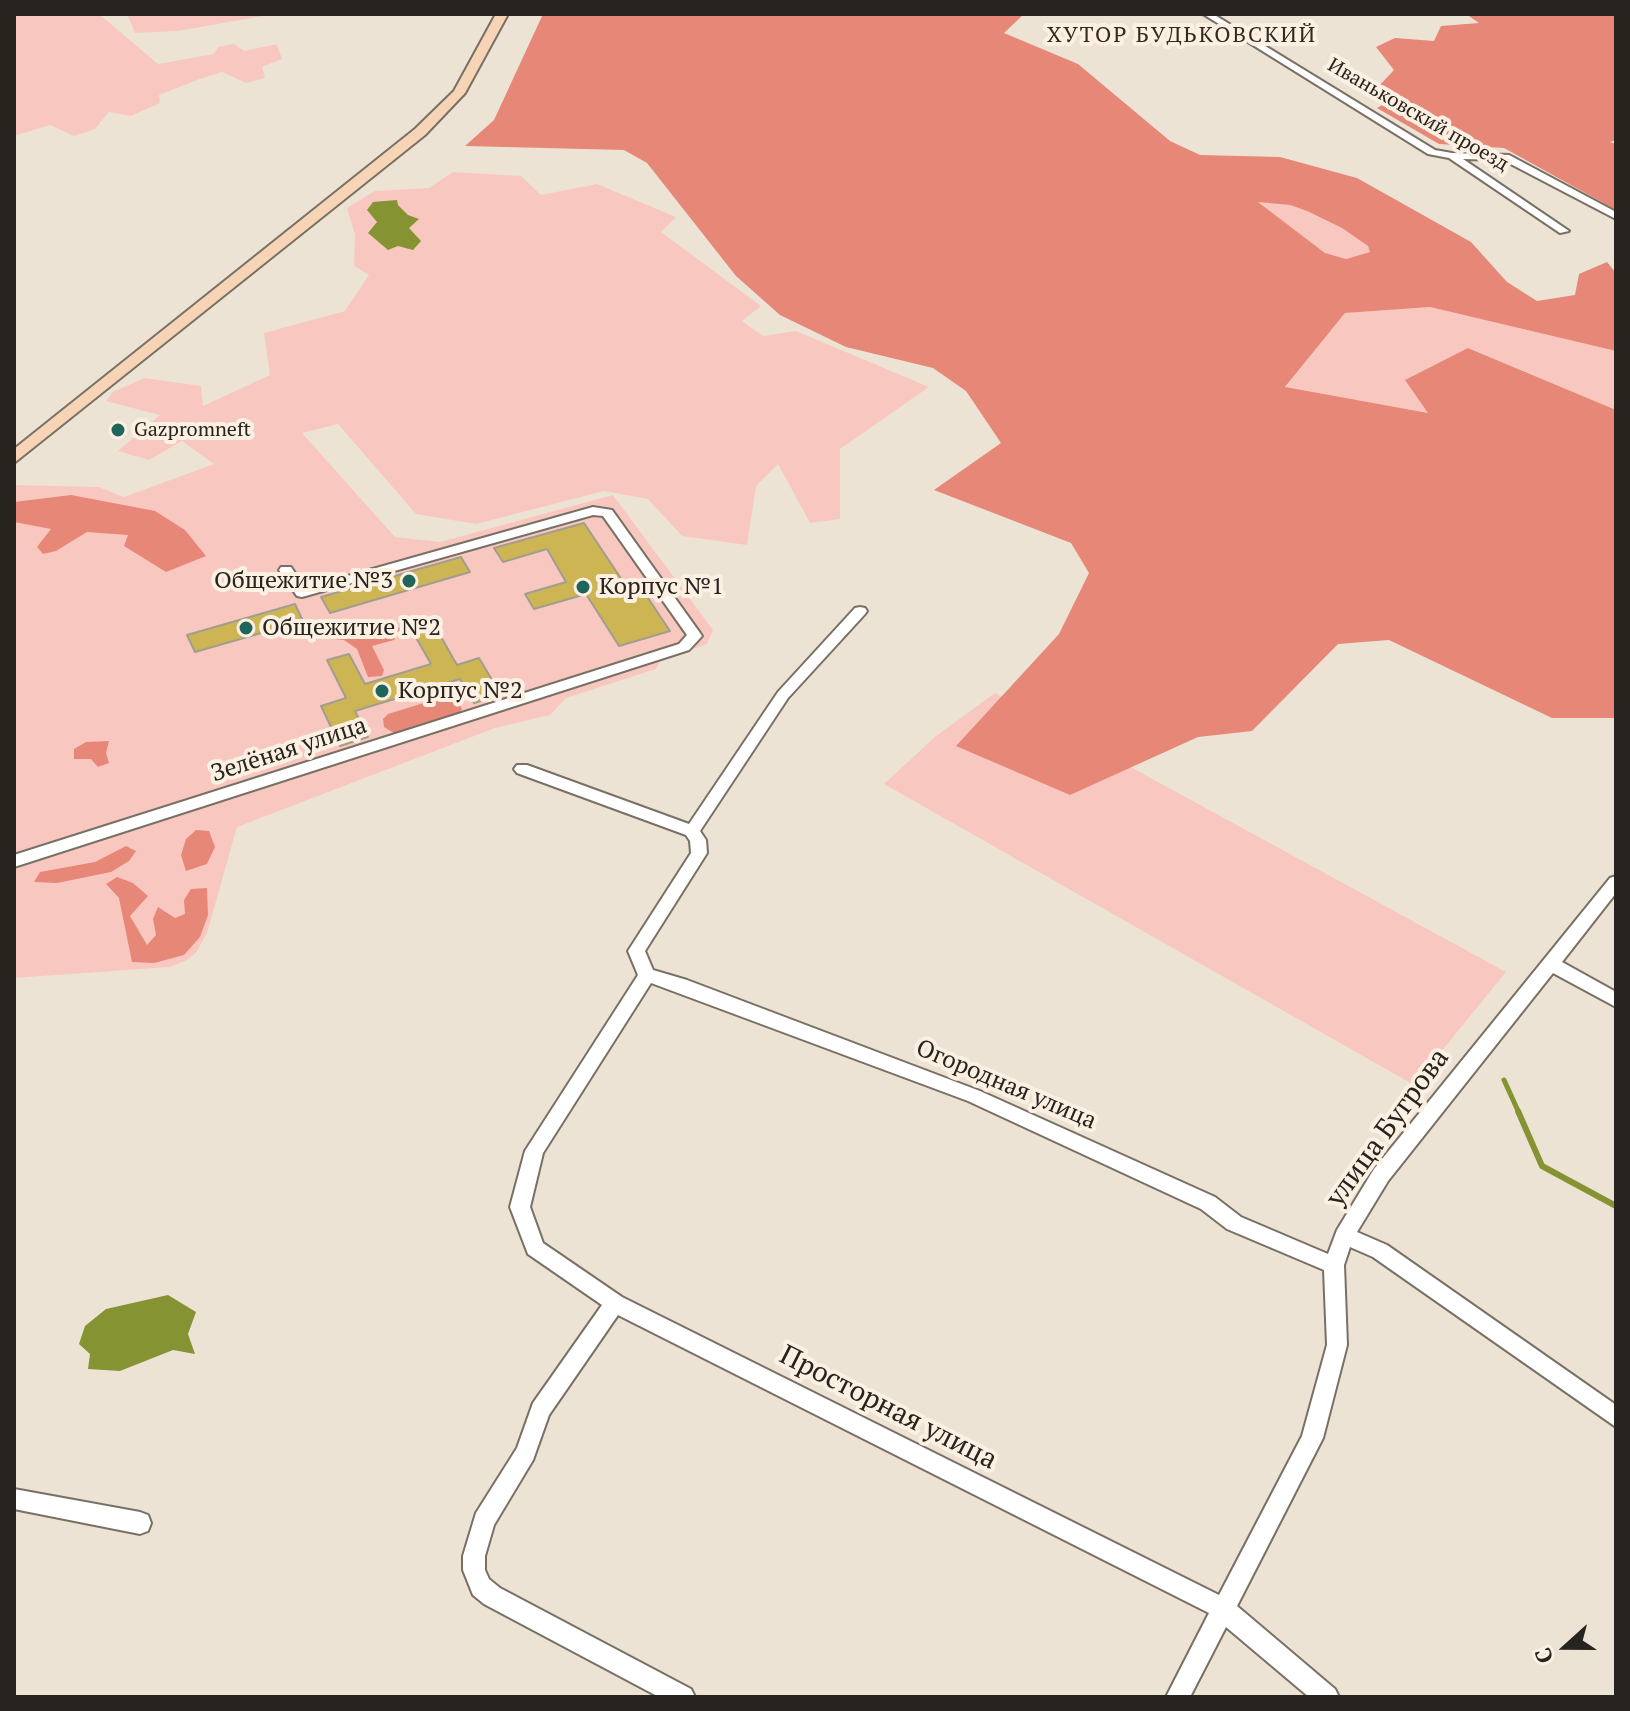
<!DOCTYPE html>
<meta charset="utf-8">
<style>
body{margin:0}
#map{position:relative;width:1630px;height:1711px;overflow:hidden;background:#ede3d5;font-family:"PT Serif",serif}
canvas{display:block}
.frame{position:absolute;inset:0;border:16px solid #27231e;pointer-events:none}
.north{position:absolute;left:1526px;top:1607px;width:80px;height:80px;-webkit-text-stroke:6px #fbf0e2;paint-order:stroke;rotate:249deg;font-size:22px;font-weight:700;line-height:32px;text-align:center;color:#27231e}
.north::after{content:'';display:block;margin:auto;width:28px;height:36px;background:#27231e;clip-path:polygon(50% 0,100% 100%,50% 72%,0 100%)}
</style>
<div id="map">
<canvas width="1630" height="1711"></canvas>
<div class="frame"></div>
<div class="north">С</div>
</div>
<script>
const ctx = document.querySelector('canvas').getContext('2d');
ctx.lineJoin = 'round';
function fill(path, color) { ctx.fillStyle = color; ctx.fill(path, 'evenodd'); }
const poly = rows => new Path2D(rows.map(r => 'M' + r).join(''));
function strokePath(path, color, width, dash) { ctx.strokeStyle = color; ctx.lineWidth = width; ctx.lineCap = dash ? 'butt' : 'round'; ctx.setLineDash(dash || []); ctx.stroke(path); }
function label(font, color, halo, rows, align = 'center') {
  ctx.font = font + ' "PT Serif",serif'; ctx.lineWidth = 8; ctx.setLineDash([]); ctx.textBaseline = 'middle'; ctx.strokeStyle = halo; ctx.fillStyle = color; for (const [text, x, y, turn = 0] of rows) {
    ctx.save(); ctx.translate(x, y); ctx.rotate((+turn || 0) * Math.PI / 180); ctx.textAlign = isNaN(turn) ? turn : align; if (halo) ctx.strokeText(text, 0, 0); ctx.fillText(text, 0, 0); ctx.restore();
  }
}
fill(poly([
 [14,14,99,14,158,64,214,54,218,47,234,44,244,51,277,44,282,59,262,67,265,78,246,83,222,72,200,79,159,95,160,103,131,116,109,112,95,129,74,136,50,125,14,136],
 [127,14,274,14,178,31,135,33],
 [453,172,521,176,541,195,597,184,676,217,661,232,761,306,742,321,763,336,796,331,929,387,840,449,840,519,810,523,778,464,756,486,747,545,682,536,648,499,604,491,476,524,416,514,338,424,302,433,395,537,440,542,613,495,713,630,707,644,660,661,656,669,566,698,550,715,495,728,237,827,207,933,196,953,185,961,169,967,14,978,14,485,99,487,124,497,214,464,182,441,149,460,118,451,160,415,106,401,113,392,144,378,201,386,203,406,270,375,264,333,345,311,369,275,354,266,355,235,347,208,375,191,429,188],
 [1257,201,1290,205,1307,211,1342,228,1368,246,1370,252,1346,259,1325,253],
 [1430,307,1616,351,1616,410,1469,348,1429,413,1285,388,1345,313],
 [995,693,1506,972,1414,1085,884,784,936,736]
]), '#f8c8c0');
fill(poly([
 [543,14,1024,14,1004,33,1078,64,1170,141,1200,155,1280,157,1357,178,1471,242,1507,282,1537,301,1575,295,1579,274,1607,262,1616,273,1616,351,1430,307,1345,313,1285,387,1428,413,1405,380,1468,348,1616,410,1616,718,1552,718,1389,640,1338,644,1252,731,1198,737,1070,795,956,746,1059,634,1089,573,1071,543,934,490,1001,443,966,391,933,368,846,347,780,315,736,276,647,163,624,150,465,146,494,120],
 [1258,202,1290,205,1307,211,1342,228,1368,246,1370,252,1346,259,1325,253],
 [1466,14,1616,14,1616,140,1610,142,1616,144,1616,210,1504,148,1439,144,1377,108,1391,100,1378,87,1394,70,1376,47,1395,38,1434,41,1441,26,1479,23],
 [71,495,155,511,185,530,206,556,166,572,124,546,128,535,87,532,56,551,43,554,37,547,51,529,14,522,14,502],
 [369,619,369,633,382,634,389,626,400,628,394,640,372,646,384,670,382,676,368,677,357,649,344,640,324,638,326,627,338,635,351,631,349,622],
 [443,697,454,697,459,703,462,709,457,716,397,735,384,727,383,719,388,714],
 [109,741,106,753,109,763,98,767,91,759,74,759,74,749,86,742],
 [196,830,209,831,215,847,207,864,186,871,181,855,186,839],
 [126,846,136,851,129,861,111,872,57,883,34,882,40,872,95,862],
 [117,877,133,883,148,896,130,916,147,945,156,935,153,919,158,907,175,918,185,914,184,900,191,889,207,888,208,915,200,937,184,955,154,963,132,962,119,898,106,884]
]), '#e78778');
fill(poly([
 [397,200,398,205,408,215,419,219,409,228,421,241,413,250,398,246,388,250,368,233,377,222,367,210,373,202],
 [168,1295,196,1312,188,1334,195,1354,173,1350,120,1371,88,1369,90,1354,79,1344,85,1326,106,1309]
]), '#869332');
strokePath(poly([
 [1504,1080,1519,1113]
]), '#869332', 5);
strokePath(poly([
 [1518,1111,1542,1166,1616,1206]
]), '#869332', 6);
const building = poly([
 [584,523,632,595,644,592,670,631,619,646,586,594,534,609,525,594,566,582,547,549,503,562,494,548,584,523],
 [461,557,470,572,330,613,321,597,461,557],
 [295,604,303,621,195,652,187,635,295,604],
 [436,628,457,665,479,658,501,695,474,703,460,679,355,711,368,737,340,746,321,706,346,698,327,660,349,654,365,684,431,664,414,634,436,628]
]);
fill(building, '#ceb553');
strokePath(building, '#a29e8f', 2);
const street = poly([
 [1203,14,1213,14,1435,150,1452,153,1509,155,1616,212,1616,219,1503,160,1463,159,1569,231,1560,233,1449,158,1428,154,1203,14],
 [593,507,612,510,700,633,702,636,689,650,14,867,14,855,679,644,687,635,603,516,593,515,302,597,297,596,279,570,281,567,291,567,305,588,593,507],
 [860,607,865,608,867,611,865,614,788,698,700,831,706,840,707,853,645,951,653,970,687,980,980,1091,1215,1197,1241,1217,1328,1254,1337,1230,1374,1169,1610,878,1616,876,1616,893,1562,962,1616,992,1616,1007,1553,973,1388,1181,1357,1232,1387,1245,1616,1405,1616,1427,1373,1257,1350,1247,1344,1265,1347,1345,1323,1438,1237,1606,1335,1689,1339,1697,1309,1697,1226,1627,1190,1697,1166,1697,1209,1613,618,1315,549,1415,533,1460,494,1525,485,1556,485,1570,489,1579,500,1588,691,1689,695,1697,659,1697,484,1604,473,1595,463,1570,463,1556,476,1513,517,1448,533,1403,602,1305,528,1254,510,1207,525,1151,638,975,628,951,691,853,690,841,686,835,517,773,514,769,517,765,527,765,689,824,778,692,855,608,860,607],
 [651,983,968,1101,1201,1209,1227,1229,1324,1270,1327,1345,1302,1436,1219,1595,622,1297,543,1243,530,1207,543,1153,651,983],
 [14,1489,140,1512,148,1515,151,1523,148,1531,140,1534,14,1509,14,1489]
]);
const secondary = poly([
 [496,14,508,14,465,93,425,135,14,463,14,449,415,129,454,91,496,14]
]);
strokePath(street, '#797064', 4);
strokePath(secondary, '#797064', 4);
fill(street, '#fff');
fill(secondary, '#f6d4b5');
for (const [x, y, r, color] of [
 [118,430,8,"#1e665b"],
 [409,581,8,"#1e665b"],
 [583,587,8,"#1e665b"],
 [246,628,8,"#1e665b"],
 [382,691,8,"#1e665b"]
]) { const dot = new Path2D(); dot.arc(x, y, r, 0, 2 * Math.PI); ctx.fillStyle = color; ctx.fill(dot); strokePath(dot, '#fbf0e2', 3); }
label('20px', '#27231e', '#fbf0e2', [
 ["Иваньковский проезд",1418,115,30]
]);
label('20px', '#27231e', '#fbf0e2', [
 ["Gazpromneft",134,430]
], 'left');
ctx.letterSpacing = '2px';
label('22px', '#32291f', '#fbf0e2', [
 ["ХУТОР БУДЬКОВСКИЙ",1182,36]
]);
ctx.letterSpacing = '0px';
label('24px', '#27231e', '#fbf0e2', [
 ["Общежитие №3",393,581,"right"],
 ["Корпус №1",599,587],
 ["Общежитие №2",262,628],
 ["Корпус №2",398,691]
], 'left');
label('24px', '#27231e', '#fbf0e2', [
 ["Зелёная улица",289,750,-18],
 ["Огородная улица",1006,1085,23]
]);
label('28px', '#27231e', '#fbf0e2', [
 ["улица Бугрова",1388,1128,-54],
 ["Просторная улица",888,1408,27]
]);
</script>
